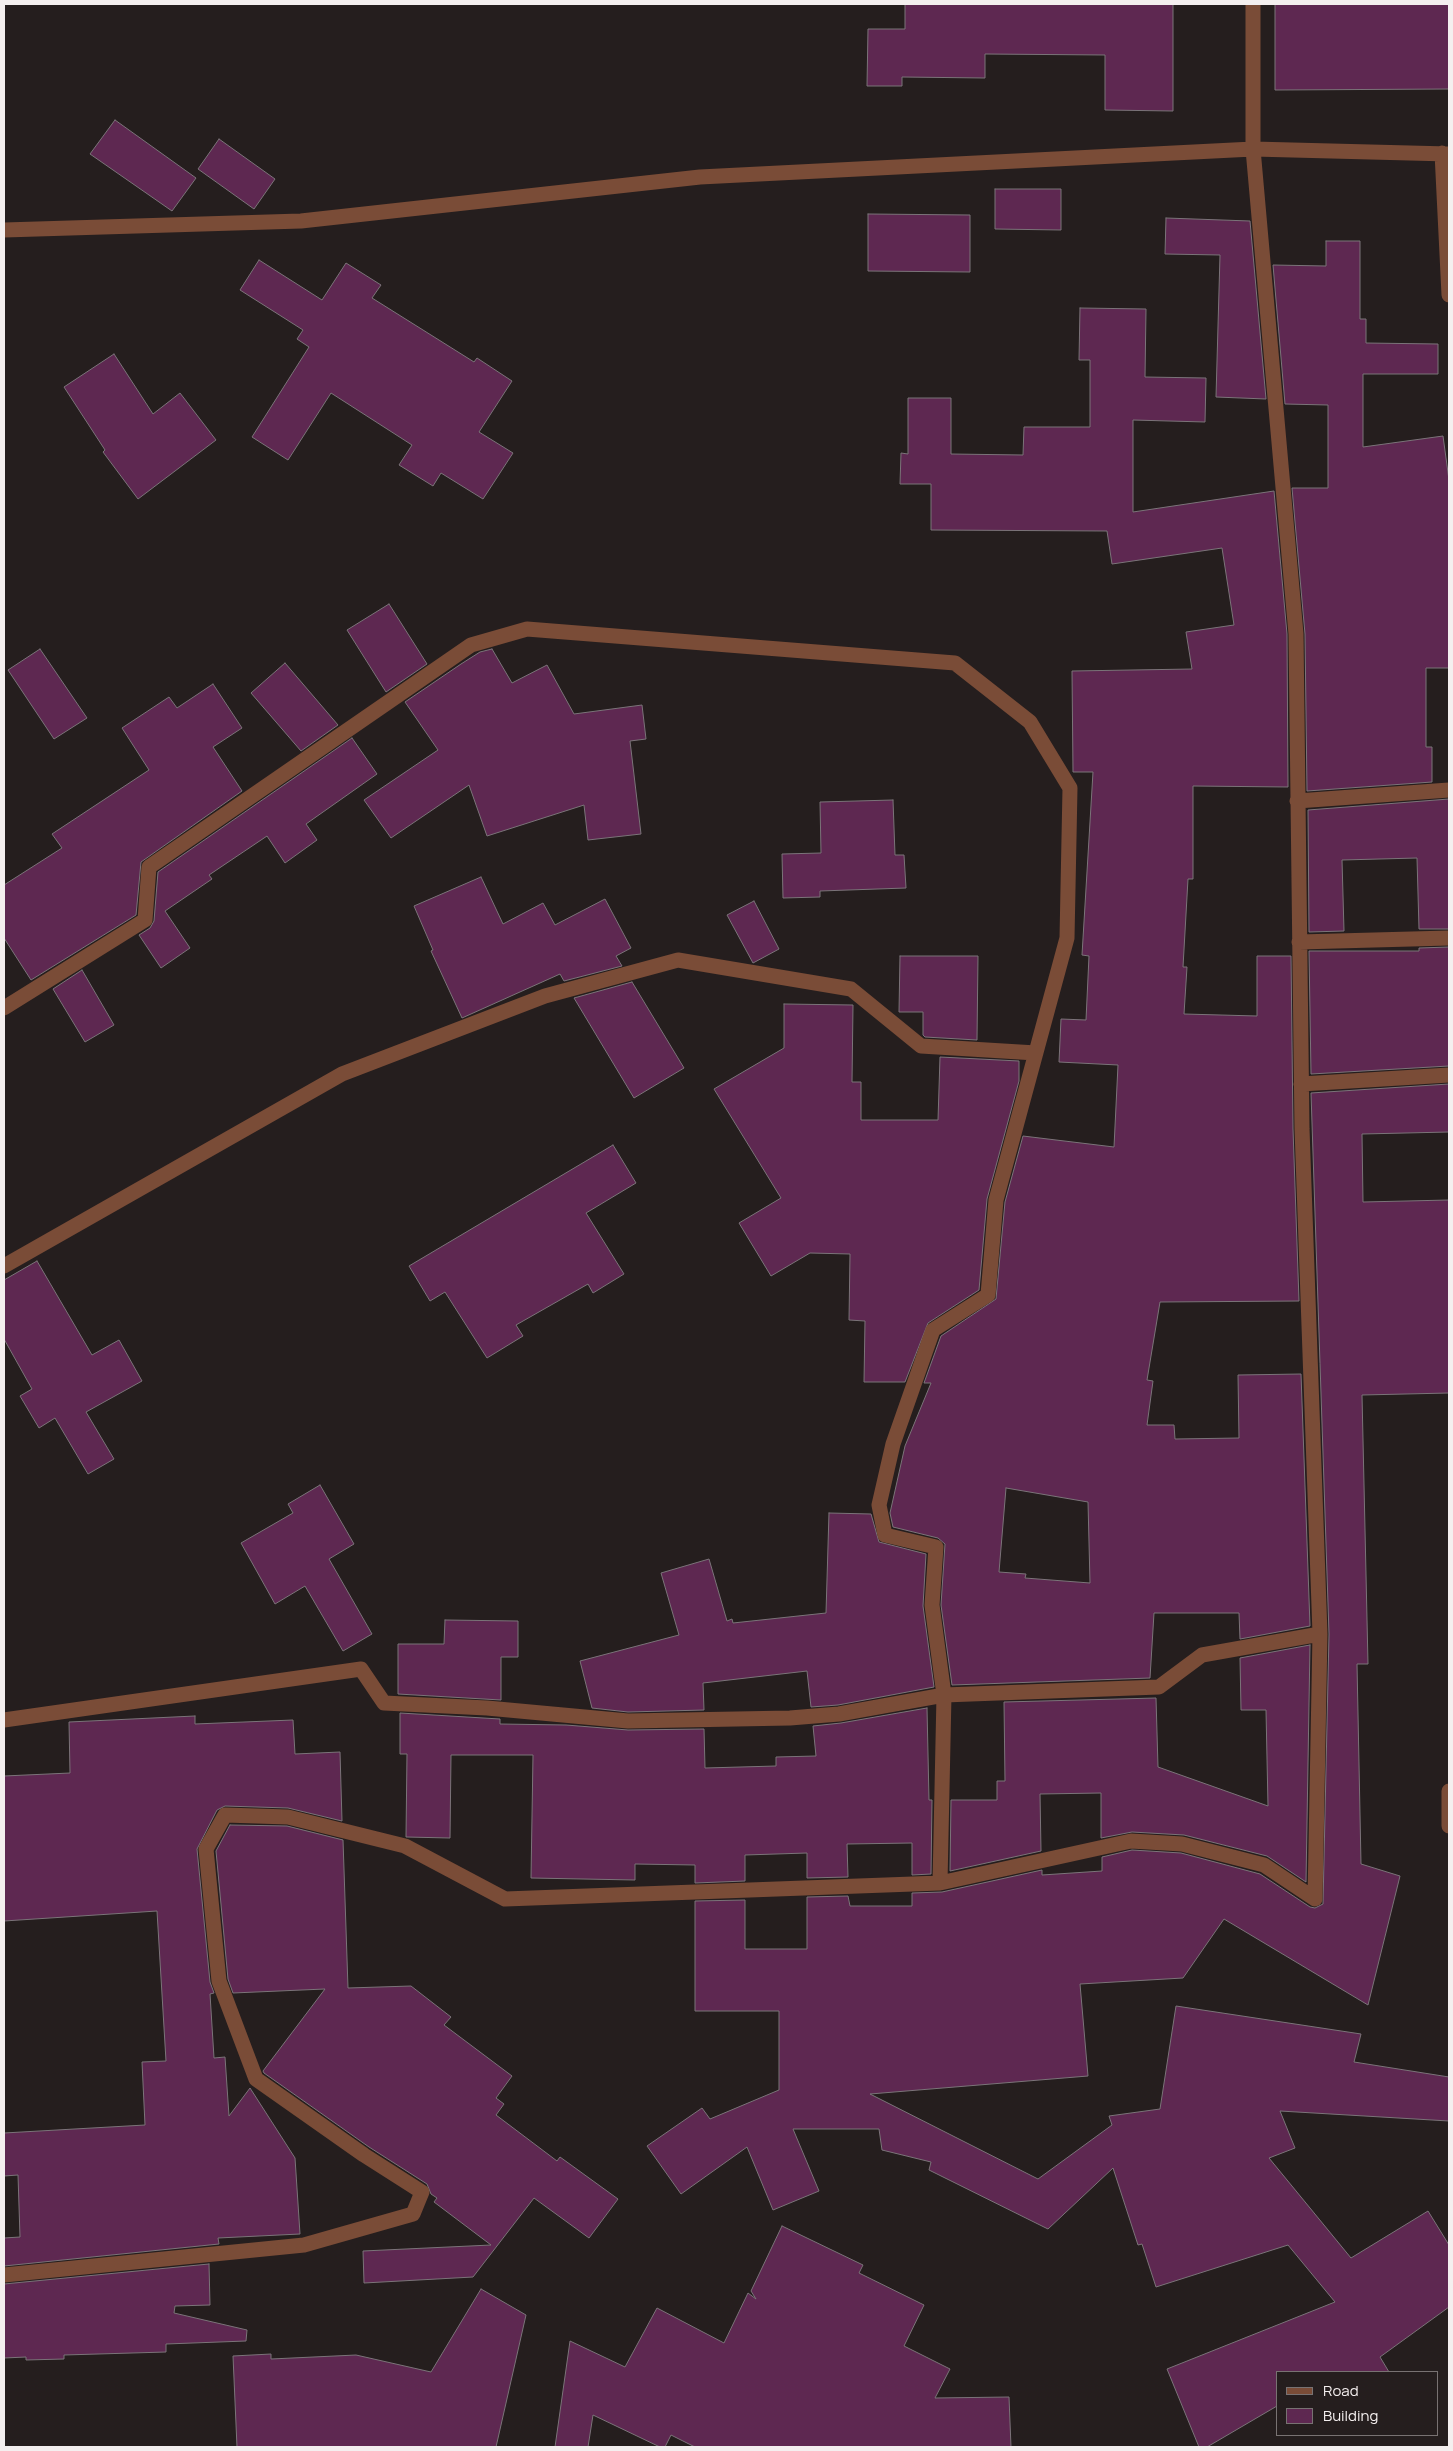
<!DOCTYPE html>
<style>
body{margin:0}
#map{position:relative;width:1453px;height:2451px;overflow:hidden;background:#251e1e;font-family:Manrope,sans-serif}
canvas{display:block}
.frame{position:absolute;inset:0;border:5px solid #f4efef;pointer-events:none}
.legend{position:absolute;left:1276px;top:2371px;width:162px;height:65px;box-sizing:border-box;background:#251e1e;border:1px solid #787272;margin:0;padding:6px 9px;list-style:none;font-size:15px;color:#f4efef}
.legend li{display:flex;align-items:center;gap:10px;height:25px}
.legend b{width:25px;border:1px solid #787272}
</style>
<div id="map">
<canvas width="1453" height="2451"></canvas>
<div class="frame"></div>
<ul class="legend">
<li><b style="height:6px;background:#7a4c37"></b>Road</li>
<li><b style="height:14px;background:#5e2851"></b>Building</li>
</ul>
</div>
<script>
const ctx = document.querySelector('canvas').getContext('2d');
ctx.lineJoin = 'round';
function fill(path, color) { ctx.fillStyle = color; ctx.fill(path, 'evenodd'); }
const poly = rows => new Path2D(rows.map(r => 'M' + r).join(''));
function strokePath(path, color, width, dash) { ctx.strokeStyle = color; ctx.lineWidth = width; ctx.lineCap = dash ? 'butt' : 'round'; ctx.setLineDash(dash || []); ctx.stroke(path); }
const building = poly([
 [905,4,1173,4,1173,111,1105,110,1105,55,985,54,985,78,902,77,902,86,867,86,868,29,905,29,905,4],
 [1275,4,1449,4,1449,89,1275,90,1275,4],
 [115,120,196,178,172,211,90,154,115,120],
 [219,139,275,179,254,209,198,169,219,139],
 [995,189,1061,189,1061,230,995,229,995,189],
 [868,214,970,215,970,272,868,271,868,214],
 [1166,218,1250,221,1266,399,1216,397,1220,255,1165,254,1166,218],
 [1326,241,1360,241,1360,319,1366,319,1366,343,1438,344,1438,374,1363,374,1363,447,1443,436,1449,480,1449,668,1426,668,1426,747,1432,747,1432,782,1307,791,1305,634,1292,488,1328,488,1328,405,1285,404,1273,265,1326,266,1326,241],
 [259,260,322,300,346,263,381,285,372,298,474,362,477,358,512,381,479,432,513,453,483,499,441,473,433,486,399,465,412,445,331,393,288,460,252,437,309,347,297,339,303,330,240,290,259,260],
 [1080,308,1146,309,1145,377,1206,378,1205,422,1133,420,1133,512,1274,491,1287,634,1288,787,1193,786,1193,879,1188,879,1183,967,1187,967,1184,1014,1257,1016,1257,956,1291,956,1293,1129,1299,1301,1160,1302,1147,1380,1153,1381,1147,1425,1174,1425,1175,1439,1239,1438,1238,1375,1301,1374,1310,1626,1240,1639,1239,1613,1154,1613,1150,1678,952,1685,941,1605,945,1544,938,1538,893,1527,890,1513,905,1446,931,1383,924,1383,941,1336,996,1299,1005,1202,1023,1136,1114,1147,1118,1065,1059,1062,1061,1019,1086,1020,1089,956,1082,955,1093,772,1073,772,1072,671,1192,669,1186,632,1234,625,1222,548,1112,564,1107,531,931,530,931,484,900,484,901,453,908,454,908,398,951,398,951,454,1023,455,1024,427,1090,427,1090,360,1079,360,1080,308],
 [1006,1488,1088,1502,1090,1583,1025,1578,1026,1574,999,1572,1006,1488],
 [114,354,153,414,180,393,216,440,138,499,103,452,105,450,64,387,114,354],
 [389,604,427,664,386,692,347,630,389,604],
 [40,649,87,718,54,739,8,670,40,649],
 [492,649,512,683,547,665,574,714,642,705,646,739,630,741,641,834,588,840,584,805,487,836,469,785,391,838,364,800,438,750,405,702,461,664,480,652,492,649],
 [285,663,338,725,301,751,251,693,285,663],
 [213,684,242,728,213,747,242,791,141,862,136,915,31,980,4,938,4,885,62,848,52,834,149,770,122,728,169,697,177,708,213,684],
 [352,738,377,774,306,824,317,840,285,863,267,836,209,875,212,879,165,911,190,948,161,968,139,935,150,928,154,921,158,872,352,738],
 [1449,799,1449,929,1419,929,1417,858,1342,860,1344,931,1309,932,1308,810,1449,799],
 [893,800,895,855,904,855,906,888,820,891,820,897,783,898,782,854,821,853,820,802,893,800],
 [481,877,503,924,543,903,555,925,605,899,631,948,616,956,622,966,564,981,560,974,462,1018,431,951,433,950,414,906,481,877],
 [754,901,779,949,753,963,727,915,754,901],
 [1449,947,1449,1066,1311,1074,1309,951,1419,951,1419,948,1449,947],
 [900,956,978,956,977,1040,925,1037,923,1035,923,1012,899,1012,900,956],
 [82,970,114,1025,85,1042,53,989,82,970],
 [632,982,684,1068,634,1098,574,998,632,982],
 [784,1004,853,1005,852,1082,861,1082,861,1120,938,1120,940,1057,1019,1061,1019,1081,987,1199,979,1290,928,1323,905,1382,864,1382,865,1321,849,1320,850,1254,810,1253,771,1276,739,1223,781,1198,714,1089,784,1048,784,1004],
 [1449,1084,1449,1132,1362,1134,1363,1202,1449,1200,1449,1393,1362,1395,1368,1664,1357,1664,1361,1864,1400,1876,1368,2005,1224,1919,1183,1978,1080,1984,1088,2076,870,2094,1038,2179,1112,2125,1109,2116,1160,2109,1176,2006,1361,2034,1354,2062,1449,2077,1449,2121,1280,2111,1295,2148,1269,2158,1351,2258,1428,2211,1449,2245,1449,2307,1380,2357,1389,2372,1277,2372,1277,2406,1207,2447,1199,2447,1167,2369,1335,2302,1288,2245,1156,2287,1142,2244,1138,2245,1113,2168,1048,2229,929,2170,931,2162,882,2150,879,2129,793,2129,819,2191,773,2210,747,2147,681,2194,647,2146,702,2108,710,2119,779,2090,779,2011,695,2011,695,1901,745,1900,745,1949,807,1949,807,1897,848,1896,850,1906,912,1906,912,1893,942,1892,1042,1870,1042,1875,1102,1871,1102,1857,1132,1850,1181,1853,1260,1874,1310,1907,1315,1908,1323,1904,1329,1634,1311,1093,1449,1084],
 [613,1145,636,1183,586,1213,624,1274,593,1293,588,1284,516,1325,523,1336,487,1358,445,1292,430,1301,409,1266,613,1145],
 [37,1261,92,1355,119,1340,142,1381,86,1412,114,1459,88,1474,55,1418,39,1428,20,1396,32,1389,4,1339,4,1280,37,1261],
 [320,1485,354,1544,329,1559,372,1634,343,1651,305,1586,275,1604,241,1543,293,1513,288,1504,320,1485],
 [829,1513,871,1514,879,1542,926,1554,923,1606,934,1687,838,1705,811,1707,807,1671,703,1683,704,1710,628,1712,592,1708,580,1661,679,1635,661,1573,709,1559,727,1621,732,1619,733,1623,826,1613,829,1513],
 [445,1620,518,1621,518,1657,501,1657,501,1700,398,1694,398,1644,444,1644,445,1620],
 [1310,1645,1306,1882,1267,1856,1184,1835,1132,1832,1101,1838,1101,1793,1040,1794,1041,1851,950,1871,951,1800,997,1800,997,1781,1005,1781,1004,1702,1156,1698,1158,1767,1268,1806,1266,1710,1241,1710,1240,1658,1310,1645],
 [927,1708,929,1800,932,1800,931,1874,912,1875,912,1843,847,1844,848,1877,807,1878,807,1853,745,1855,745,1881,695,1883,695,1865,635,1864,635,1880,531,1878,533,1755,451,1755,450,1838,406,1837,407,1754,400,1754,400,1713,500,1719,500,1724,566,1725,628,1730,704,1729,705,1768,776,1766,776,1757,816,1756,813,1726,841,1723,927,1708],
 [195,1716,195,1724,293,1720,295,1754,340,1752,342,1821,288,1808,225,1806,217,1810,197,1849,210,1982,214,1993,210,1994,214,2058,225,2057,229,2116,250,2088,295,2158,300,2234,218,2238,219,2244,4,2266,4,2238,20,2237,18,2175,4,2176,4,2133,145,2125,142,2062,166,2061,157,1911,4,1921,4,1776,70,1773,69,1722,195,1716],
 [230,1825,287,1826,343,1840,348,1988,411,1986,451,2017,444,2025,512,2076,496,2098,504,2104,496,2115,557,2161,560,2157,618,2199,589,2238,534,2198,473,2277,364,2283,363,2251,491,2245,434,2202,437,2198,431,2194,427,2184,369,2147,264,2073,263,2071,325,1989,233,1993,228,1979,216,1851,230,1825],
 [782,2226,863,2265,859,2273,924,2305,904,2346,950,2369,935,2398,1009,2397,1011,2447,695,2447,671,2435,665,2447,660,2447,593,2415,588,2447,555,2447,570,2341,625,2367,657,2308,724,2343,748,2293,756,2299,751,2291,782,2226],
 [209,2264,210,2305,175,2306,174,2313,247,2330,246,2341,166,2344,166,2352,64,2355,64,2359,26,2360,26,2357,4,2358,4,2284,209,2264],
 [481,2289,526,2315,496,2447,237,2447,233,2356,271,2354,271,2359,356,2355,431,2372,481,2289]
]);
fill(building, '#5e2851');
strokePath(building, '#7b7479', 1);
strokePath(poly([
 [1442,153,1449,295],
 [4,230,301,221,700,177,1253,149,1449,154],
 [1297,801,1449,790],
 [1299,942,1449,938],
 [4,1008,145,920,149,867,471,645,527,629,955,663,1030,722,1070,788,1067,938,996,1200,988,1295,933,1330,893,1444,879,1505,885,1535,936,1547,932,1605,944,1695,940,1883],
 [1301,1084,1449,1075],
 [4,1266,342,1074,545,996,678,960,851,989,921,1046,1036,1053],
 [4,1720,361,1669,384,1703,487,1708,628,1721,790,1718,839,1714,944,1695,1159,1687,1202,1655,1320,1634],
 [1449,1791,1449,1826],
 [4,2275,304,2245,413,2214,422,2192,364,2155,256,2079,219,1981,206,1849,225,1815,288,1817,405,1846,505,1899,940,1883,1131,1841,1182,1844,1264,1865,1315,1899,1320,1634,1302,1129,1296,634,1253,149,1253,4]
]), '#7a4c37', 15);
</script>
